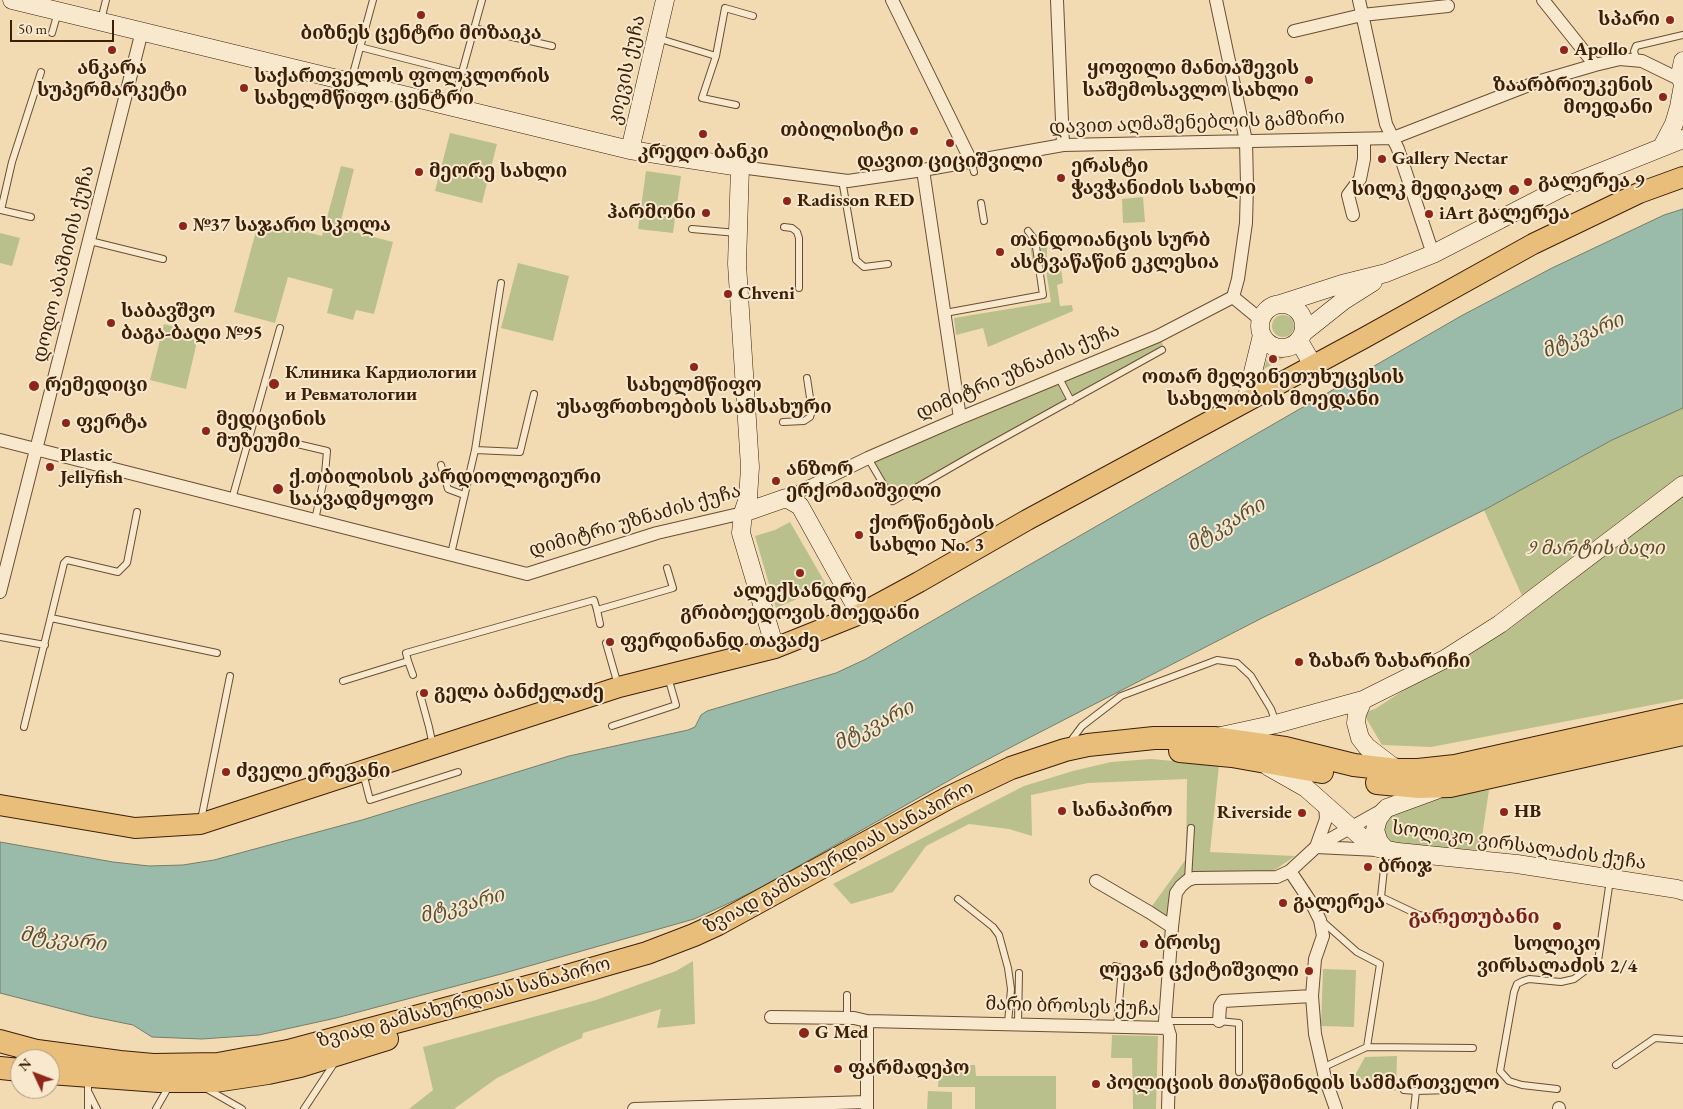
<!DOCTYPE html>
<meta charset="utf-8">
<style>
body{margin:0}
#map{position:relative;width:1683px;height:1109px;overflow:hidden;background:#f2dbb3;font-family:"EB Garamond",serif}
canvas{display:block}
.north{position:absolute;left:10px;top:1049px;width:50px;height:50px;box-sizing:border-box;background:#f7e8ce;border:1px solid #ad987e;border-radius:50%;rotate:313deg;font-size:14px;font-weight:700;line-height:20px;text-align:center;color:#3d1f06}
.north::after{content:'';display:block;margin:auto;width:18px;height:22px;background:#8f2418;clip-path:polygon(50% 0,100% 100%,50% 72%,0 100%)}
.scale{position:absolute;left:10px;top:20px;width:104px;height:22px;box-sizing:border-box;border:2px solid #3d1f06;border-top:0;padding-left:6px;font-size:15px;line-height:18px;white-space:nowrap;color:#3d1f06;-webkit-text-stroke:4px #f7e8ce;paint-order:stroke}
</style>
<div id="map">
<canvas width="1683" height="1109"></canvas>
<div class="north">N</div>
<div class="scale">50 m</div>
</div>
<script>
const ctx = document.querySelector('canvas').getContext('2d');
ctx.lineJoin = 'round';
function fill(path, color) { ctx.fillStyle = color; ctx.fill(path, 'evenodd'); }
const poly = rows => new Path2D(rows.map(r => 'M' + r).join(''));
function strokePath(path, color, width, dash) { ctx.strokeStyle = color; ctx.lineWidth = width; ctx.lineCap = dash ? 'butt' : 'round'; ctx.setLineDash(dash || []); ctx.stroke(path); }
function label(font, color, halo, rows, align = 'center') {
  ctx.font = font + ' "EB Garamond","Noto Serif Georgian",serif'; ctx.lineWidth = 4; ctx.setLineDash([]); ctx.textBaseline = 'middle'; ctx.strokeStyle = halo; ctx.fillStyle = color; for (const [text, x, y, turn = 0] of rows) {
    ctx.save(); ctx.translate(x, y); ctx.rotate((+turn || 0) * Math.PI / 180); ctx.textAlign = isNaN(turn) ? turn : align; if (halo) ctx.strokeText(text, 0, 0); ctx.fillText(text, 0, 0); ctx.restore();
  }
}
fill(poly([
 [450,133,497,144,482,203,435,191],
 [341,166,354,169,339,228,393,242,374,314,356,310,353,320,327,313,333,289,288,277,275,323,234,312,259,220,322,236],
 [646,171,681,176,673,233,638,229],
 [1143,197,1145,222,1123,223,1122,199],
 [0,233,20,238,12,266,0,263],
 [1047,240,1047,259,1060,261,1063,283,1057,285,1060,306,1072,305,1073,311,988,347,983,328,956,335,954,318,1051,302,1046,270,1034,271,1030,245],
 [518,263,569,276,553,341,501,328],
 '1272 326a11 11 0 1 1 22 0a11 11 0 1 1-22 0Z',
 [164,324,199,333,186,389,150,380],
 [1161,340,1165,351,891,506,868,465],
 [1269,352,1277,354,1290,354,1264,369],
 [1683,408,1683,699,1431,747,1382,745,1363,713,1375,709,1433,671,1523,598,1484,510,1612,440],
 [790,522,827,586,776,608,755,536,775,530],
 [1151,759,1219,765,1210,852,1295,856,1276,869,1264,874,1185,880,1168,919,1152,906,1186,859,1187,779,1088,783,1031,795,1032,836,1009,829,969,824,926,846,893,892,851,904,833,884,1024,786,1073,771,1111,762],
 [1489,790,1480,850,1390,846,1385,843,1382,823,1396,806],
 [693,961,695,1024,657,1028,661,1009,583,1033,582,1038,556,1049,497,1078,454,1109,409,1109,433,1090,423,1047,596,1000,676,971],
 [1323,969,1356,970,1354,1027,1321,1026],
 [1112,1035,1158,1036,1156,1109,1133,1109,1132,1058,1111,1058],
 [1397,1056,1396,1091,1368,1083,1355,1075,1365,1057],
 [939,1065,975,1065,976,1076,1056,1076,1056,1109,975,1109,975,1087,938,1087],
 [928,1091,952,1092,952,1109,927,1109]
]), '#bac08c');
const water = poly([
 [1683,209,1683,408,1612,440,1484,510,1382,561,1264,617,1017,744,964,772,760,888,725,905,694,919,501,974,336,1018,259,1035,202,1039,152,1037,133,1025,89,1016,0,993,0,842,113,862,149,866,183,865,214,860,362,820,569,756,688,730,695,727,701,715,707,711,836,673,866,659,1461,316,1552,268,1664,215,1683,209]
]);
fill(water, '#9bbbaa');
strokePath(water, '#757d68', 1);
const lane = poly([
 [101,20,106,0],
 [473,28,552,46],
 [52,33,58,12],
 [657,38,716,56,702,98,736,105],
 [360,47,461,73],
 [716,56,725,8,753,16],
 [1638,59,1636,58,1634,51,1636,46,1683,35],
 [351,81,373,0],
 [453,105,482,0],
 [971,161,974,172],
 [842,180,856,260,864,267,888,264],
 [981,203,984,221],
 [31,217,1,210,12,162,41,72],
 [784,227,792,228,797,232,799,238,799,288],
 [692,229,737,233],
 [90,241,163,259],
 [945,313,1043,295,1035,240,1028,231],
 [1059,378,1071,401],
 [783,422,804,421,810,417,812,411,807,378],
 [293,443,327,451,325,474,315,520],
 [475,450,520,452,534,394],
 [868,458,893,501,978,452,1162,350],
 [441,465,448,489,464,495],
 [232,499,280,328],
 [451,554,475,450,501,283],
 [597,610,600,624],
 [51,618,217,653],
 [0,637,45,645],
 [606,643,618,685],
 [408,661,413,675],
 [343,681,408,661,406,653,594,600,597,610,673,588,667,568],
 [420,694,429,727,433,746],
 [612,726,676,705,668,677],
 [24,727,64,563,67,560,118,572,127,563,137,512],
 [1070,742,1082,726,1121,696,1217,660,1237,663,1251,676,1271,709,1276,723],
 [363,773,370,800,458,772],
 [201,820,230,676],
 [1386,850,1381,897,1419,915,1456,922],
 [1188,880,1191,828],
 [958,899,993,927,999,935,1008,968,1011,989,1008,1023],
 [1322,921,1357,952,1380,964,1367,1047],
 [1115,966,1122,968,1117,1026],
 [847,1018,847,995],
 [1165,1021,1219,1021,1239,1023,1239,1072],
 [1018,1024,1019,973],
 [1616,1065,1655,1038,1683,1040],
 [1322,1068,1367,1047,1473,1048],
 [88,1080,88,1109],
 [207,1089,242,1109],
 [1557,1089,1522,1085,1509,1081,1500,1071,1514,992,1517,984,1523,981,1529,979,1561,982,1574,979,1598,961,1610,880],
 [1404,1090,1416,1091],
 [89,1093,97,1109],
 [156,1109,169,1086],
 [304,1109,335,1062],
 [1414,1109,1416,1091,1451,1090]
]);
const street = poly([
 [892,0,971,161],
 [1057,0,1063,145],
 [1216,0,1246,141,1247,185,1246,223,1238,279,1233,297],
 [1359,0,1386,124,1398,149,1433,254],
 [1543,0,1595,65],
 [1294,31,1362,15,1448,6],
 [740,167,848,181,923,170,1063,145,1393,138,1537,82,1595,65,1620,59,1642,61,1681,80],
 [923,170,960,418],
 [1353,215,1348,195,1360,179,1364,159,1364,139],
 [1233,297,1261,320],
 [0,440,527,574,657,533,743,513],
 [786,498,868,458,960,418,1158,336,1233,297],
 [0,592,142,31],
 [1316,847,1378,850],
 [1316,847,1326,819,1325,804],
 [1290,871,1312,904,1320,920,1323,936,1315,959,1312,996,1315,1034,1325,1078,1336,1109],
 [1096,881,1149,912,1172,927],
 [771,1017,854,1018,867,1021,1168,1028],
 [867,1021,867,1109],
 [1219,1021,1220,1006,1223,1001,1312,996],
 [634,1109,867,1102],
 [1168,1109,1170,1035,1165,1021,1166,1008,1172,927,1176,893,1181,886,1188,880,1194,878,1277,877,1290,871,1316,847,1384,809],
 [1559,1109,1559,1108]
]);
const secondary = poly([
 [12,0,630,150,740,167,737,264,750,467,748,498,743,513,741,533,775,648],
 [1683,61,1680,75,1683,85],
 [1662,147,1674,124,1679,107,1683,85],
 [630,150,665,0],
 [1280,304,1342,284,1386,273,1433,254,1561,188,1683,139],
 '1260 326a22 22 0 1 1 44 0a22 22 0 1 1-44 0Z',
 [1304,332,1343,301,1373,282],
 [1299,341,1313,365],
 [1246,401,1262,335],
 [743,513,786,498,800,506,860,614],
 [1363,700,1357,714,1356,723,1360,738,1367,747,1397,770],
 [1221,736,1276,724,1363,700,1445,659,1500,624,1683,485],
 [1269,767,1306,788,1367,842,1378,848,1398,852,1517,864,1677,889,1683,891],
 [1386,850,1379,842,1375,830,1378,819,1383,812,1387,808,1436,790]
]);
const primary = poly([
 [0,805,135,828,200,824,619,687,775,648,860,614,919,582,1027,520,1364,338,1533,244,1639,193,1683,177]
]);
const highway = poly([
 [1180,751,1232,756,1322,772],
 [1377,783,1419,787,1450,786,1683,734],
 [0,1041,37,1051,120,1062,153,1065,218,1064,288,1051,549,981,647,953,694,935,718,924,948,798,1011,768,1065,750,1088,745,1154,738,1214,738,1285,748,1354,765,1398,770,1418,770,1455,766,1683,715],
 [0,1068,20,1070],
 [50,1073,159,1081,215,1081,268,1073,300,1066,387,1039]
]);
strokePath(lane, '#6a4e31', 8);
strokePath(street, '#6a4e31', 14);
strokePath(secondary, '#3d1f06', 19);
strokePath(primary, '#3d1f06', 22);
strokePath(highway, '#3d1f06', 24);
strokePath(lane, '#f7e8ce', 6);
strokePath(street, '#f7e8ce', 12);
strokePath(secondary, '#f7e8ce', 18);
strokePath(primary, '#e9be7a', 20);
strokePath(highway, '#e9be7a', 22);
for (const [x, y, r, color] of [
 [421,15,5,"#8f2418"],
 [1670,20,5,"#8f2418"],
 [112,50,5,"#8f2418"],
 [1564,50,5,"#8f2418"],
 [1309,80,5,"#8f2418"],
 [244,88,5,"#8f2418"],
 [1663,97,5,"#8f2418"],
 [914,131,5,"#8f2418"],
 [703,134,5,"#8f2418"],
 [950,143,5,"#8f2418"],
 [1382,159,5,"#8f2418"],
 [419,172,5,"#8f2418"],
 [1061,178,5,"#8f2418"],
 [1528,182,5,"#8f2418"],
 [1514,190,6,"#8f2418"],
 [787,201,5,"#8f2418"],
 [706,213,5,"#8f2418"],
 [1429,214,5,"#8f2418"],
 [183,226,5,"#8f2418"],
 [1000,252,5,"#8f2418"],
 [728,294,5,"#8f2418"],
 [111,323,5,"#8f2418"],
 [1273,359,5,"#8f2418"],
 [694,367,5,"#8f2418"],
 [274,384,6,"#8f2418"],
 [34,386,6,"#8f2418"],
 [66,423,5,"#8f2418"],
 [206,431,5,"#8f2418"],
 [50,467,5,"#8f2418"],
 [776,481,5,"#8f2418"],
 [278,489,6,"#8f2418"],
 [859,535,5,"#8f2418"],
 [800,573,5,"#8f2418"],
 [610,642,5,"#8f2418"],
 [1299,662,5,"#8f2418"],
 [424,693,5,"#8f2418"],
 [226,772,5,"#8f2418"],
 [1062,811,5,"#8f2418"],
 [1504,812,5,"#8f2418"],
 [1302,813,5,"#8f2418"],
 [1368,867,5,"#8f2418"],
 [1283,903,5,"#8f2418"],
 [1557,926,5,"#8f2418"],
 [1144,944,5,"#8f2418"],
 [1309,971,5,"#8f2418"],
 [804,1033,6,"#8f2418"],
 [838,1069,5,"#8f2418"],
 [1096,1084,5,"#8f2418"]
]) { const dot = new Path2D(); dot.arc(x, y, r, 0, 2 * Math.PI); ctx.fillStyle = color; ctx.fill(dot); strokePath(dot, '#f7e8ce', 2); }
label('bold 19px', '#3d1f06', '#f7e8ce', [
 ["სპარი",1660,20,"right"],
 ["ბიზნეს ცენტრი მოზაიკა",421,34,"center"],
 ["Apollo",1574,50],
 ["ანკარა",112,69,"center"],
 ["სუპერმარკეტი",112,91,"center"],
 ["ყოფილი მანთაშევის",1299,69,"right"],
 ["საშემოსავლო სახლი",1299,91,"right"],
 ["საქართველოს ფოლკლორის",254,77],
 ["სახელმწიფო ცენტრი",254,99],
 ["ზაარბრიუკენის",1653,86,"right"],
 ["მოედანი",1653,108,"right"],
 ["თბილისიტი",904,131,"right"],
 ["კრედო ბანკი",703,153,"center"],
 ["Gallery Nectar",1392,159],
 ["დავით ციციშვილი",950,162,"center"],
 ["ერასტი",1071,167],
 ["ჭავჭანიძის სახლი",1071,189],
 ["მეორე სახლი",429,172],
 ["გალერეა 9",1538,182],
 ["სილკ მედიკალ",1503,190,"right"],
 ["Radisson RED",797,201],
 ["ჰარმონი",696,213,"right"],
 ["iArt გალერეა",1439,214],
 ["№37 საჯარო სკოლა",193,226],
 ["თანდოიანცის სურბ",1010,241],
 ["ასტვაწაწინ ეკლესია",1010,263],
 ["Chveni",738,294],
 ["საბავშვო",121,312],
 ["ბაგა-ბაღი №95",121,334],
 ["Клиника Кардиологии",285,373],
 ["и Ревматологии",285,395],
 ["ოთარ მეღვინეთუხუცესის",1273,378,"center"],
 ["სახელობის მოედანი",1273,400,"center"],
 ["რემედიცი",45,386],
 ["სახელმწიფო",694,386,"center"],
 ["უსაფრთხოების სამსახური",694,408,"center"],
 ["მედიცინის",216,420],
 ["მუზეუმი",216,442],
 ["ფერტა",76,423],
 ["Plastic",60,456],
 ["Jellyfish",60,478],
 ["ანზორ",786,470],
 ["ერქომაიშვილი",786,492],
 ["ქ.თბილისის კარდიოლოგიური",289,478],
 ["საავადმყოფო",289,500],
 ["ქორწინების",869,524],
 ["სახლი No. 3",869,546],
 ["ალექსანდრე",800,592,"center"],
 ["გრიბოედოვის მოედანი",800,614,"center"],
 ["ფერდინანდ თავაძე",620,642],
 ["ზახარ ზახარიჩი",1309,662],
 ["გელა ბანძელაძე",434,693],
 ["ძველი ერევანი",236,772],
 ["სანაპირო",1072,811],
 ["HB",1514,812],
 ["Riverside",1292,813,"right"],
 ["ბრიჯ",1378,867],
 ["გალერეა",1293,903],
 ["ბროსე",1154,944],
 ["სოლიკო",1557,945,"center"],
 ["ვირსალაძის 2/4",1557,967,"center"],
 ["ლევან ცქიტიშვილი",1299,971,"right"],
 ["G Med",815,1033],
 ["ფარმადეპო",848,1069],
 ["პოლიციის მთაწმინდის სამმართველო",1106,1084]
], 'left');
label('19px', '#3d1f06', '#f7e8ce', [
 ["კიევის ქუჩა",627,70,-77],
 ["დავით აღმაშენებლის გამზირი",1197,123,-2],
 ["დოდო აბაშიძის ქუჩა",64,264,-76],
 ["დიმიტრი უზნაძის ქუჩა",1018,372,-23],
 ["დიმიტრი უზნაძის ქუჩა",635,521,-16],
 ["სოლიკო ვირსალაძის ქუჩა",1519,846,8],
 ["ზვიად გამსახურდიას სანაპირო",839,858,-28],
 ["ზვიად გამსახურდიას სანაპირო",464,1003,-15],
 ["მარი ბროსეს ქუჩა",1072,1007,2]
]);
label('italic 19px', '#5c4728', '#f7e8ce', [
 ["9 მარტის ბაღი",1596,549]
]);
label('italic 20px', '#594e37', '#f7e8ce', [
 ["მტკვარი",1583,336,-23],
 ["მტკვარი",1226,525,-30],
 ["მტკვარი",874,726,-27],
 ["მტკვარი",462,906,-15],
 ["მტკვარი",63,940,7]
]);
label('bold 20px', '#7a1f14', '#f7e8ce', [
 ["გარეთუბანი",1474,918]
]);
</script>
